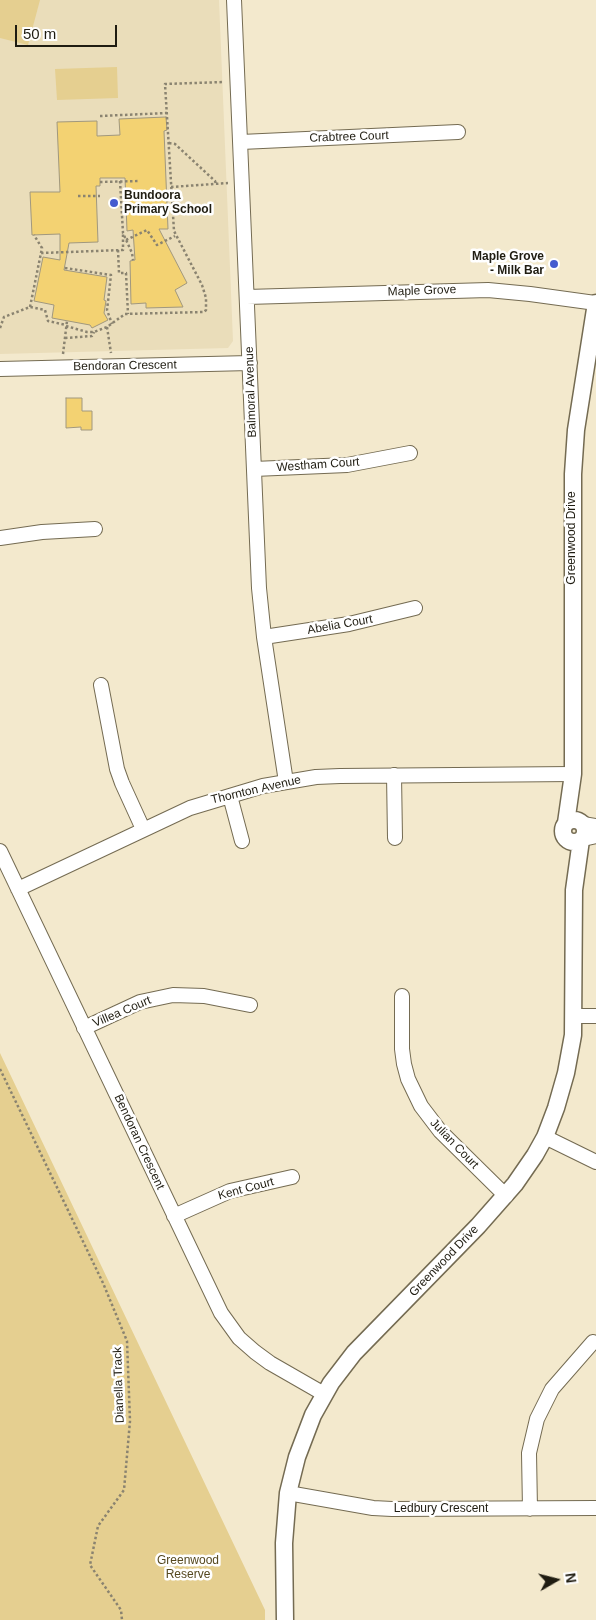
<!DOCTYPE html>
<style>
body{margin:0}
#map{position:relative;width:596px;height:1620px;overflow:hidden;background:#f3e9cd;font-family:Arial,sans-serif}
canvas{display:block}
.north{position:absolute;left:531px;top:1555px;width:50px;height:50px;-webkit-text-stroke:4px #fff;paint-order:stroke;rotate:82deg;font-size:14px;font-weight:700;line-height:20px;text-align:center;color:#1f1c11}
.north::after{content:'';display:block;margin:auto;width:18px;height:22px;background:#1f1c11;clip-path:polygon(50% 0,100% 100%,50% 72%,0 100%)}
.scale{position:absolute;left:15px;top:25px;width:102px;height:22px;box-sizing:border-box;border:2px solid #1f1c11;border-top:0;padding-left:6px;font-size:15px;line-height:18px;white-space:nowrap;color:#1f1c11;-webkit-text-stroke:4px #fff;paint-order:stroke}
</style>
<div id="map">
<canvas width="596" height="1620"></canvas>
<div class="north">N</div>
<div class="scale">50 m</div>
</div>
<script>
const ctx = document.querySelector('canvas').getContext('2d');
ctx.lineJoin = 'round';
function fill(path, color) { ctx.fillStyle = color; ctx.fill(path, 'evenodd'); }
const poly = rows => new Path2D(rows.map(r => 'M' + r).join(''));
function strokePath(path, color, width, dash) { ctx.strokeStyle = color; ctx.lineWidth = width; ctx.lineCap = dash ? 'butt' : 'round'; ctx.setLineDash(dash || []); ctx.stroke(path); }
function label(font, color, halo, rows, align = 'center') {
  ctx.font = font + ' Arial,sans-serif'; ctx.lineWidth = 5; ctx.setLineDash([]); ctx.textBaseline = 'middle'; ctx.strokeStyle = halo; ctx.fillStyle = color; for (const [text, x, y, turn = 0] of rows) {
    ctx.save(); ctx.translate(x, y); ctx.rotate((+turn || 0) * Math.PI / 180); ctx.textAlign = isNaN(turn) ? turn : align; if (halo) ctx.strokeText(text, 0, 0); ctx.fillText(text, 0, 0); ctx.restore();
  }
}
fill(poly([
 [0,0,219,0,233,341,228,348,0,354]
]), '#eaddba');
fill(poly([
 [0,0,40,0,28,45,0,38],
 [117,67,118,98,57,100,55,69],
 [0,1053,265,1610,265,1620,0,1620]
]), '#e5cf90');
const building = poly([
 [166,117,167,130,164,131,168,229,159,229,187,283,175,290,183,307,146,308,146,303,131,304,130,261,135,260,133,230,127,231,125,178,100,178,100,186,96,186,98,242,69,243,64,270,107,277,104,300,106,301,104,313,108,320,92,328,90,325,52,318,54,305,34,301,43,257,60,260,60,234,32,235,30,192,60,192,57,122,97,121,97,136,120,135,119,119,166,117],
 [66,398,82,398,82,411,92,411,92,430,81,430,81,427,66,428,66,398]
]);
fill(building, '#f3d272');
strokePath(building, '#a1987e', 1);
const minor = poly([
 [234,0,259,588,264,637,286,782],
 [241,142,458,132],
 [247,297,488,290,530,294,596,303],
 [0,369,250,363],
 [254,469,347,465,410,453],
 [0,538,42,532,95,529],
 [264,637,349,624,415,608],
 [101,685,117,769,122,783,143,829],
 [394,775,395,838],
 [230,796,242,841],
 [583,824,596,826],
 [583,839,596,836],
 [0,851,221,1313,239,1338,255,1352,270,1363,324,1394],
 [18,889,190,808,263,786,316,777,340,776,573,774],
 [402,996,402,1049,404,1064,408,1079,421,1106,440,1131,506,1196],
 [574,1016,596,1016],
 [84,1028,140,1002,173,995,204,996,250,1005],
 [545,1137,596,1162],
 [174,1216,230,1191,292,1177],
 [288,1493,373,1508,392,1509,596,1508],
 [530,1509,529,1453,537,1419,552,1389,593,1342]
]);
const tertiary = poly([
 '563 831a11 11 0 1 1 22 0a11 11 0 1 1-22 0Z',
 [566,823,573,774,573,474,576,430,596,303],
 [285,1620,284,1543,288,1493,297,1457,313,1415,331,1383,354,1353,478,1226,515,1184,535,1155,545,1137,556,1108,566,1073,573,1035,574,890,581,840]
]);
strokePath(minor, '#746b52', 16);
strokePath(tertiary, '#746b52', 19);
strokePath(poly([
 [100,116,167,113],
 [169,143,175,144,215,181,216,184],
 [120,181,123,233,132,253,133,260],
 [100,182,140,181],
 [171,187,228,183],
 [78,196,100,196],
 [126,240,147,230,157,245,175,236],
 [118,250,119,273,126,273,128,314],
 [41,253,123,250,123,233],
 [65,268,111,275,107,310,112,324],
 [30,307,42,248,34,235],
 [66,326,87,332,94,332,107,327,125,314,204,312,206,310,206,298,202,285,174,231,165,84,224,82],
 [107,327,111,353],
 [0,328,4,317,30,307,45,310,48,321,66,325],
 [65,338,92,336,94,332],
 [63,354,67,321],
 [0,1069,103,1283,127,1341,130,1421,124,1490,98,1526,90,1565,121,1610,122,1620]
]), '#8a8370', 2.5, [2.5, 2.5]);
strokePath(minor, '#fff', 14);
strokePath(tertiary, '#fff', 16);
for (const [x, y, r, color] of [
 [114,203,5,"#455bcf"],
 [554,264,5,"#455bcf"]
]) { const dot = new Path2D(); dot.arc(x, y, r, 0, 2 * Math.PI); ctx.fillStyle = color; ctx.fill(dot); strokePath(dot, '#fff', 2); }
label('12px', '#1f1c11', '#fff', [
 ["Crabtree Court",349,137,-2],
 ["Maple Grove",422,291,-2],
 ["Bendoran Crescent",125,366,-1],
 ["Balmoral Avenue",251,392,-92],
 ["Westham Court",318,465,-4],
 ["Greenwood Drive",572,538,-90],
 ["Abelia Court",340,625,-10],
 ["Thornton Avenue",256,790,-13],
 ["Villea Court",122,1012,-23],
 ["Bendoran Crescent",139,1142,65],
 ["Julian Court",454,1144,46],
 ["Kent Court",246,1189,-15],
 ["Greenwood Drive",444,1261,-46],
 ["Dianella Track",119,1385,-92],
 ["Ledbury Crescent",441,1509]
]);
label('bold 12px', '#1f1c11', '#fff', [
 ["Bundoora",124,196],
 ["Primary School",124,210],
 ["Maple Grove",544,257,"right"],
 ["- Milk Bar",544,271,"right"]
], 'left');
label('12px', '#55481f', '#fff', [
 ["Greenwood",188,1561],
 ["Reserve",188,1575]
]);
</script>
